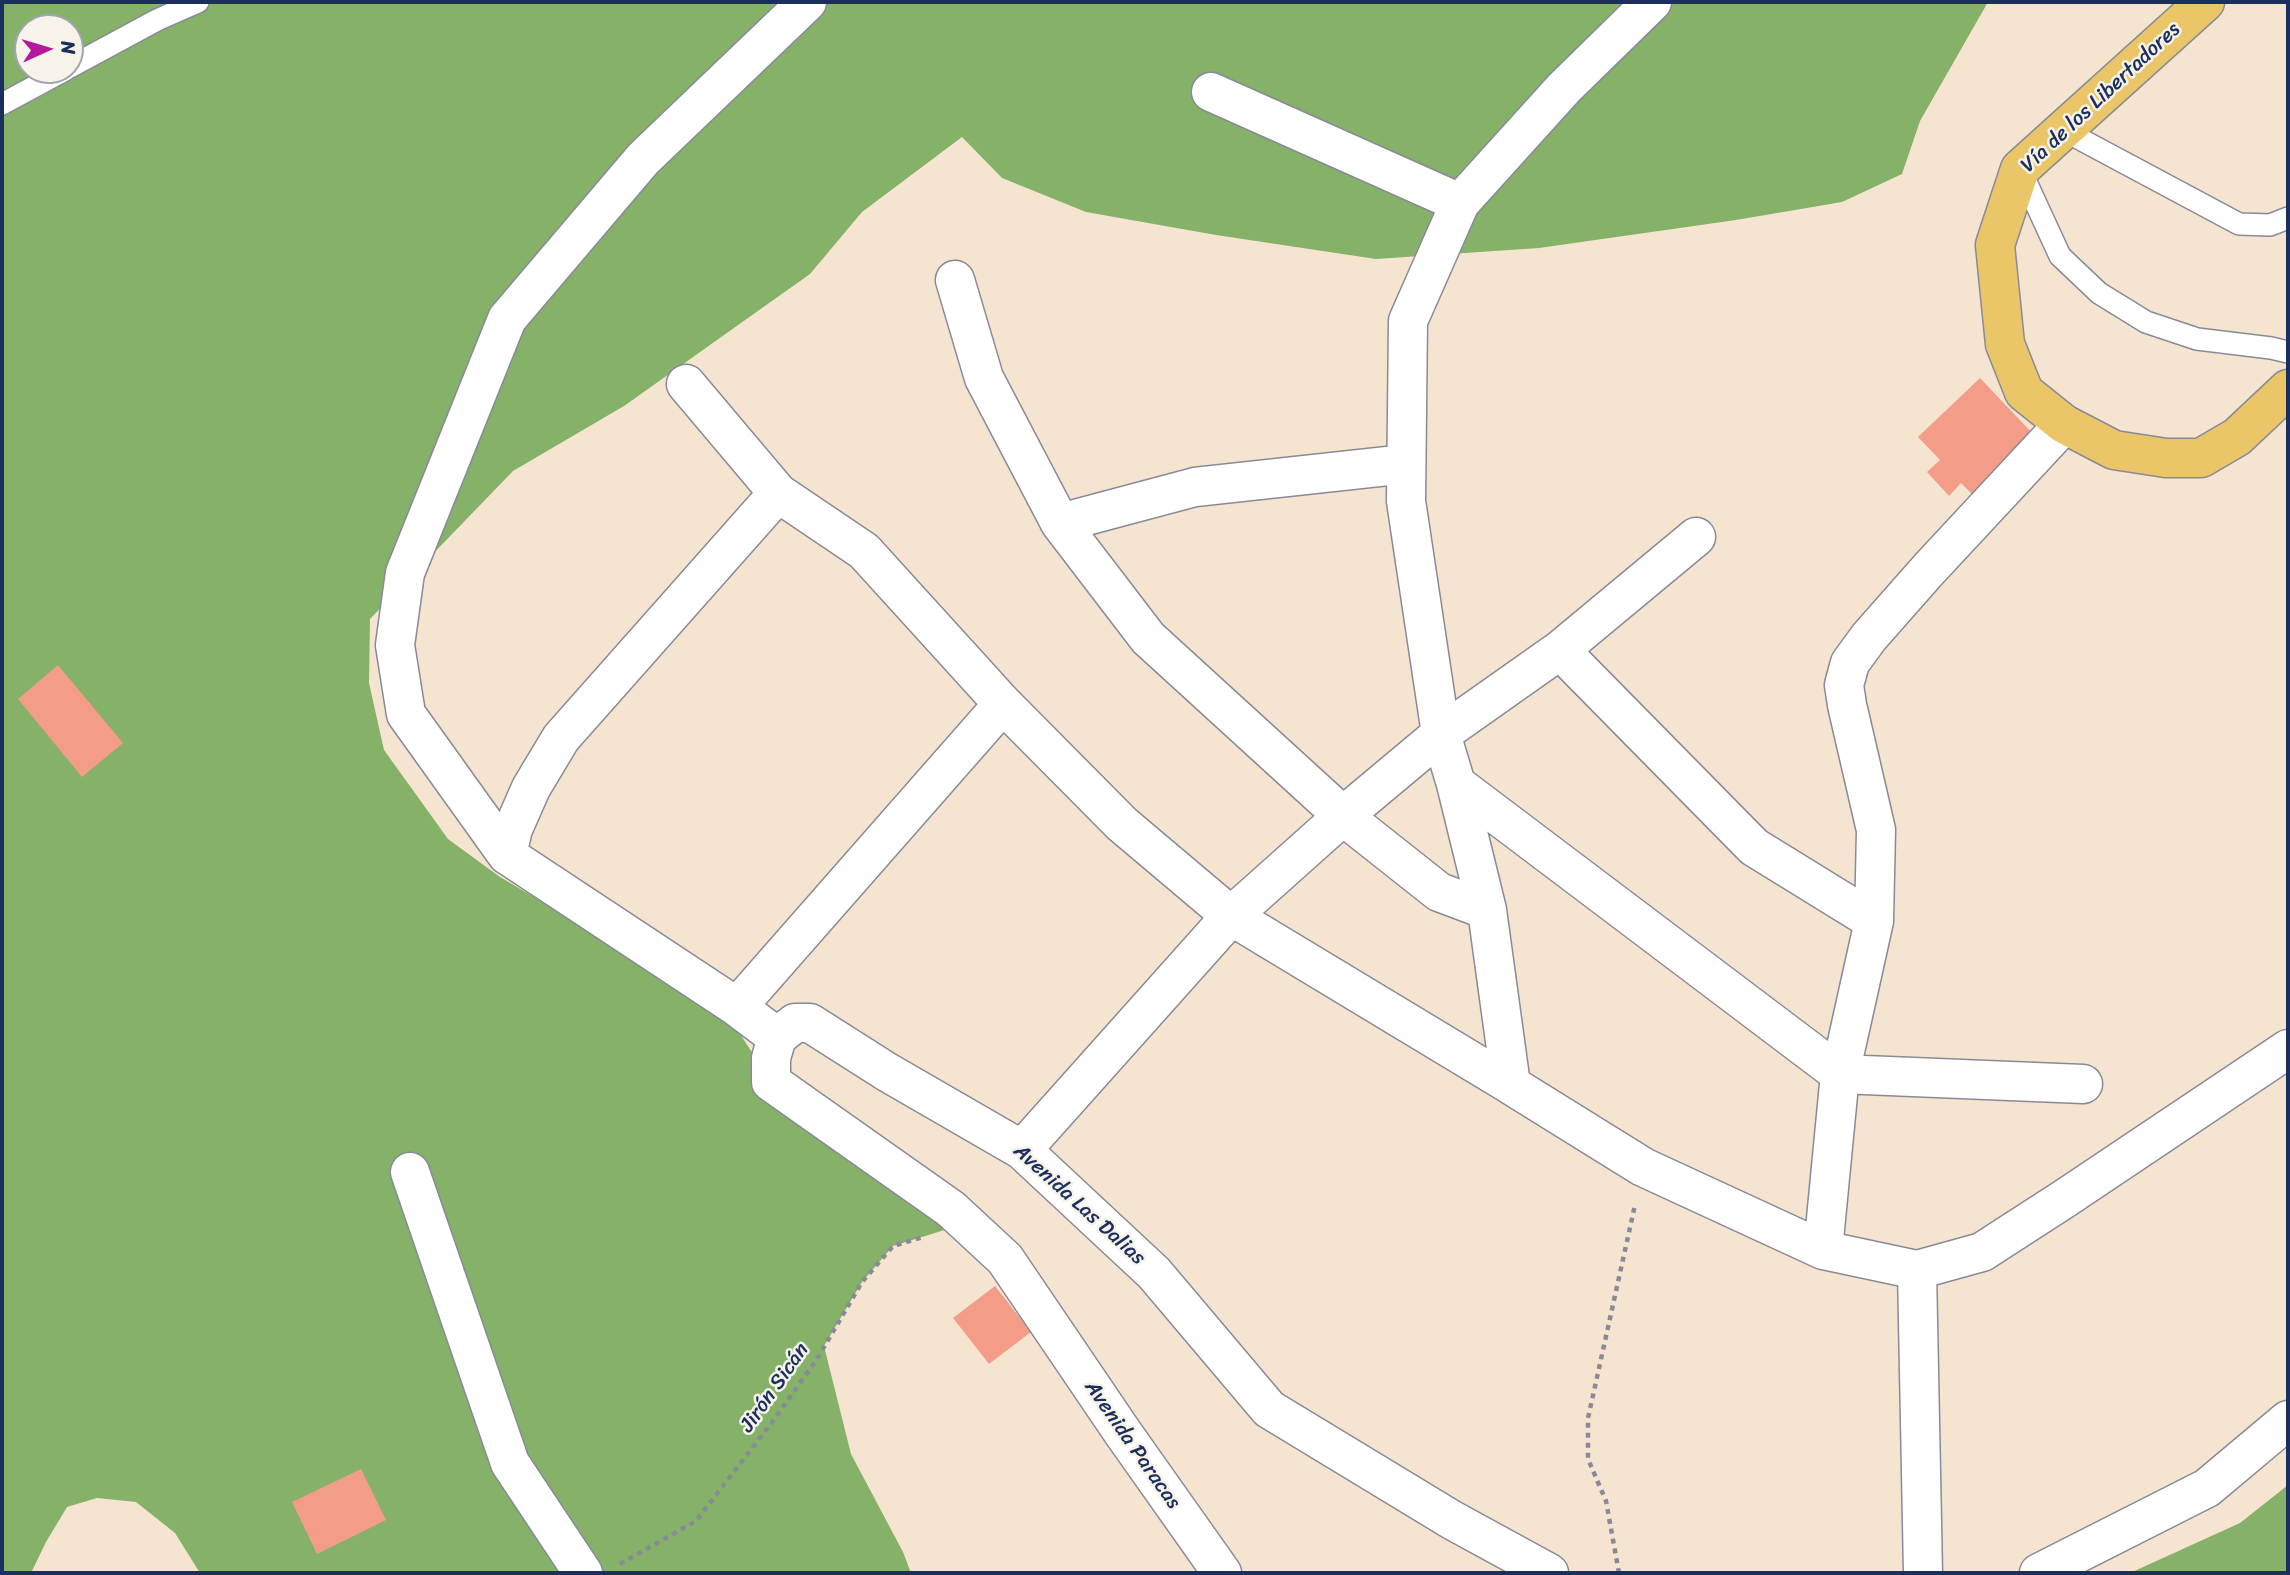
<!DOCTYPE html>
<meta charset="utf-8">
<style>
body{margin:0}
#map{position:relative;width:2290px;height:1575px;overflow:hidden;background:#f5e5d0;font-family:Sriracha,sans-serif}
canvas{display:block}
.frame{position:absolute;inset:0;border:4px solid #1b2f5e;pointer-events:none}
.north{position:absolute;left:14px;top:14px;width:70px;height:70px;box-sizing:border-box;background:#f7f3e8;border:2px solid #9fa5b1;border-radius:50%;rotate:86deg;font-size:19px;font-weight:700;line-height:28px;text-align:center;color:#1b2f5e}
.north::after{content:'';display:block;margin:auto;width:24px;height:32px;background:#b5179e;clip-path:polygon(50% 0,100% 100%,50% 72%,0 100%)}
</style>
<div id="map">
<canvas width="2290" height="1575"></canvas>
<div class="frame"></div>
<div class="north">N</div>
</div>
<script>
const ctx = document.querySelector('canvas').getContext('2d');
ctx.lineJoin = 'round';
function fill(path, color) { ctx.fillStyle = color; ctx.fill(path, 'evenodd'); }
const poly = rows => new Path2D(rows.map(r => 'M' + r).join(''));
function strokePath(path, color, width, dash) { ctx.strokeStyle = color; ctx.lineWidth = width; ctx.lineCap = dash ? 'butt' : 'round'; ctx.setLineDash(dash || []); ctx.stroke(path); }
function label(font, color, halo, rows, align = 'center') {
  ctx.font = font + ' Sriracha,sans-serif'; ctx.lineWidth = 5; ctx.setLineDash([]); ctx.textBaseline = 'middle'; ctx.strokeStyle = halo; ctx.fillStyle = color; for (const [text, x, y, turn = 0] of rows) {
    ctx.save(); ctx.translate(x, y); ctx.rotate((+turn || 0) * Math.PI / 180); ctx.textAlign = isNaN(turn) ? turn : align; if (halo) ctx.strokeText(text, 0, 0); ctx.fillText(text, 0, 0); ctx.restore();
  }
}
fill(poly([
 [2,2,1988,2,1920,121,1902,174,1842,202,1736,220,1539,248,1376,259,1216,235,1086,212,1002,178,962,137,862,212,810,274,624,406,513,471,370,619,369,683,384,750,448,839,500,877,573,920,708,984,771,1082,967,1223,893,1246,862,1282,824,1346,851,1454,903,1552,911,1573,200,1573,175,1533,136,1502,97,1498,67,1507,46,1542,31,1573,2,1573],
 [28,28,70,28,70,70,28,70],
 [2288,1485,2288,1573,2130,1573,2240,1523]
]), '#86b168');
fill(poly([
 [1980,378,2035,436,1973,495,1961,483,1949,496,1927,472,1940,460,1918,437],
 [58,665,123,743,82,777,18,699],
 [995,1286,1031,1332,989,1364,953,1318],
 [361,1469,386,1520,317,1554,292,1502]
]), '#f39d88');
const lane = poly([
 [70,67,157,20,198,2],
 [2,104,65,70],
 [2065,131,2239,224,2270,225,2288,218],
 [2020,169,2060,256,2099,293,2146,322,2197,339,2271,348,2288,352]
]);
const street = poly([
 [1652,2,1564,88,1460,203,1408,321,1406,501,1441,734,1456,784,1487,910,1511,1085,1643,1167,1823,1250,1917,1270,1982,1252,2064,1199,2288,1049],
 [1211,92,1460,203],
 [955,280,984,378,1060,523,1148,638,1343,816,1439,892,1487,910],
 [686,384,778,493,864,551,1003,704,1122,824,1231,916,1511,1085],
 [1060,523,1195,487,1406,464],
 [1560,650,1754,847,1874,921],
 [1456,784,1840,1074,2083,1084],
 [507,855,513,829,531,788,561,738,778,493],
 [737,1007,1003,704],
 [777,1037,737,1007,507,855,406,714,395,645,405,573,507,319,643,159,807,2],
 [1022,1150,1231,916,1343,816,1441,734,1560,650,1696,537],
 [410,1172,510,1463,583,1573],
 [1823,1250,1840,1074,1874,921,1876,830,1847,705,1844,685,1850,663,1869,637,1929,569,2064,424],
 [1917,1270,1923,1573],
 [1222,1573,1123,1433,1005,1259,951,1209,771,1082,771,1058,777,1037,795,1023,810,1023,887,1072,1022,1150,1154,1273,1269,1409,1452,1520,1549,1573],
 [2039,1573,2207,1488,2288,1420]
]);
const highway = poly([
 [2205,2,2020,169,1995,245,2005,344,2024,392,2064,424,2114,450,2166,458,2201,458,2237,437,2288,389]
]);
strokePath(lane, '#888a97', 24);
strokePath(street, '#888a97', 41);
strokePath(highway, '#888a97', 41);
strokePath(poly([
 [620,1564,696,1521,773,1421,817,1359,862,1282,893,1246,923,1237],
 [1619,1573,1606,1501,1588,1459,1588,1418,1635,1205]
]), '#888a97', 4.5, [5, 5]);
strokePath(lane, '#fff', 21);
strokePath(street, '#fff', 38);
strokePath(highway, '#eac669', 38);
label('21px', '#1b2f5e', '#f7f3e8', [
 ["Vía de los Libertadores",2101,98,-43],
 ["Avenida Las Dalias",1079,1205,42],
 ["Jirón Sicán",775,1388,-55],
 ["Avenida Paracas",1132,1445,55]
]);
</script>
